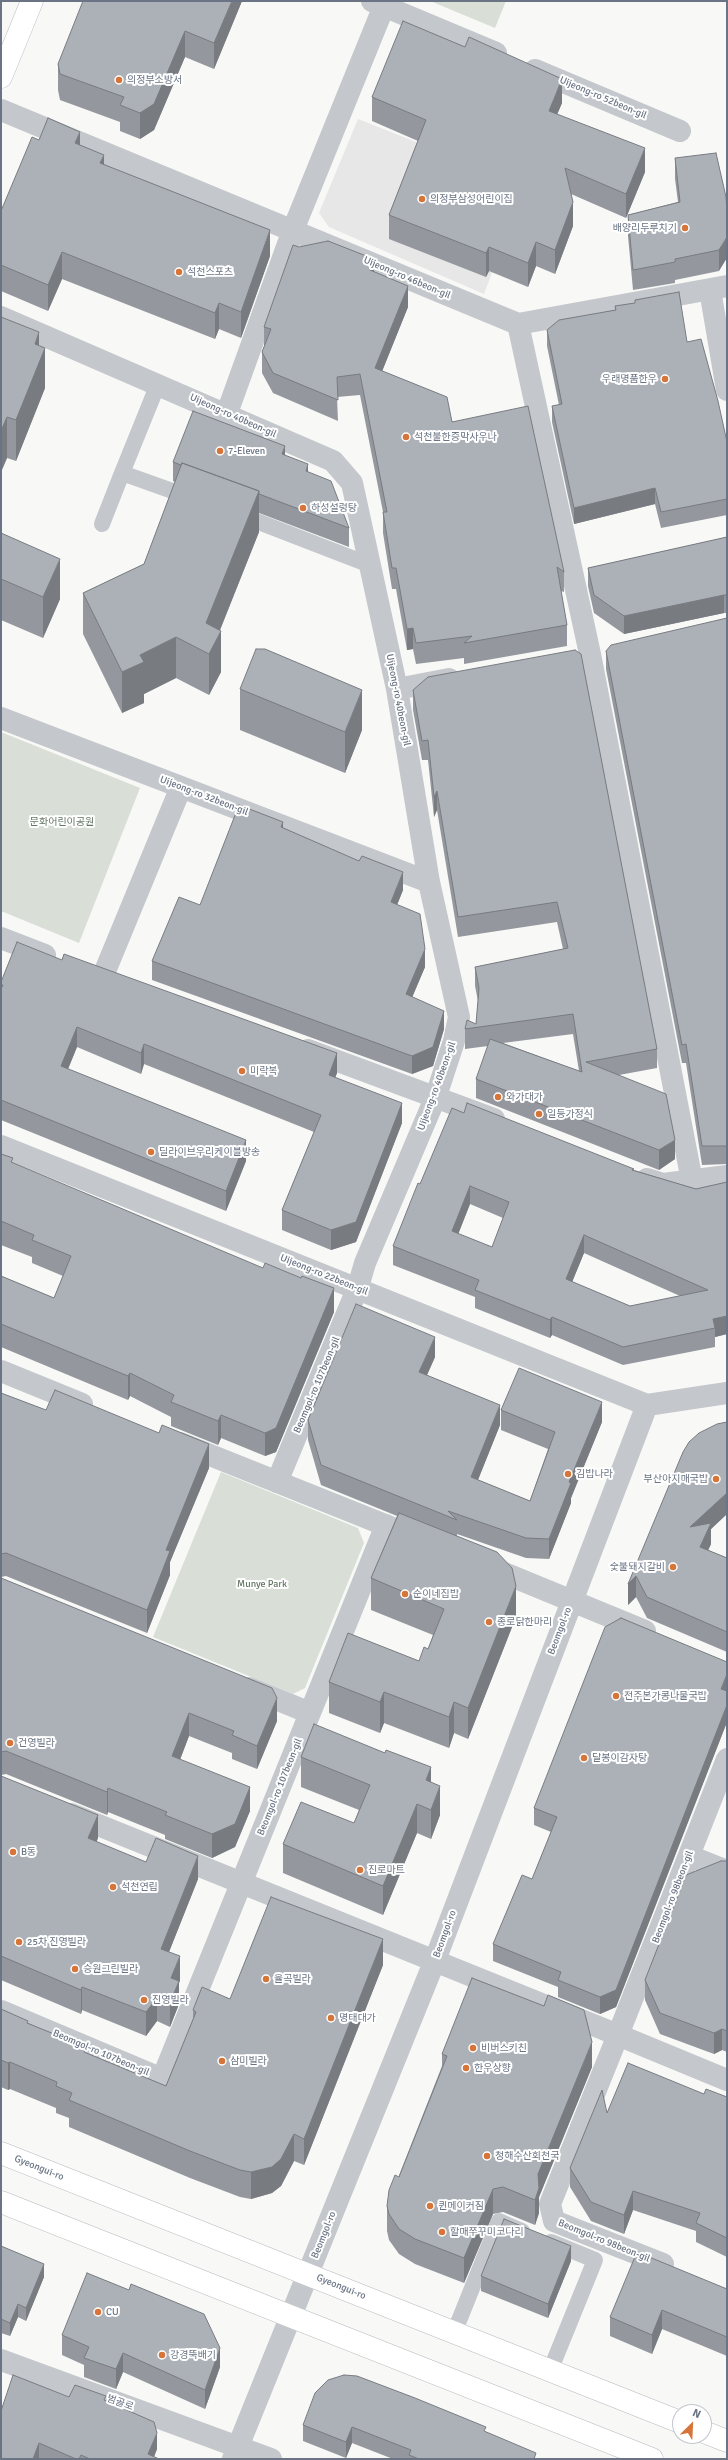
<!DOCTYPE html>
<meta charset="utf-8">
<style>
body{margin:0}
#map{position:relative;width:728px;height:2460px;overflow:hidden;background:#f8f8f6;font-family:Signika,sans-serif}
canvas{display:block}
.frame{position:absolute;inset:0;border:2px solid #6a7484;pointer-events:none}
.north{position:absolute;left:672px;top:2404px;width:40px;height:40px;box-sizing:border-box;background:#fff;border:1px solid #c3c7ce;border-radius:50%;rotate:24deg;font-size:11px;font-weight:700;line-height:16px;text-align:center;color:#6a7484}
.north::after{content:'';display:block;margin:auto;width:14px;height:18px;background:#d57539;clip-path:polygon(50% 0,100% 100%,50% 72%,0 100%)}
</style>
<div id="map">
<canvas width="728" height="2460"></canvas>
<div class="frame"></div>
<div class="north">N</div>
</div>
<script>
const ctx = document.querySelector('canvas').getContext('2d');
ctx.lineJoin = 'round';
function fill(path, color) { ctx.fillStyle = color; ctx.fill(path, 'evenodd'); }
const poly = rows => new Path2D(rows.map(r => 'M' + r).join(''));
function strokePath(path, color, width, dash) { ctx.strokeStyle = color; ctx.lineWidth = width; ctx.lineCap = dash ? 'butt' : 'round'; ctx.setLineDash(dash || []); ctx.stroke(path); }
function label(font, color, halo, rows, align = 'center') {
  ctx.font = font + ' Signika,"Noto Sans KR",sans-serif'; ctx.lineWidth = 4; ctx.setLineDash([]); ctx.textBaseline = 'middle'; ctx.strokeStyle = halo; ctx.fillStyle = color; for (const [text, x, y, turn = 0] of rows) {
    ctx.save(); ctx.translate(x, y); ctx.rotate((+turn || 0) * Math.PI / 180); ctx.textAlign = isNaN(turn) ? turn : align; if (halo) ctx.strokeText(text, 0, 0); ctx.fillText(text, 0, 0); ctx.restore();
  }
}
fill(poly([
 [358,119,525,185,484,294,329,227,319,213]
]), '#e6e7e6');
fill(poly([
 [430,1,506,1,495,28],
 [1,732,140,788,79,943,1,911],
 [221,1472,358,1528,364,1543,305,1688,293,1694,153,1637]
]), '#d9dfd7');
const secondary = poly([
 [1,77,32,1],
 [1,2153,680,2422],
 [1,2202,652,2459],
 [704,2432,727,2441]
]);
strokePath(secondary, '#b7babf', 23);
strokePath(poly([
 [158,384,122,473,192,498],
 [238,514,370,565],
 [102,524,122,473],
 [454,2333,499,2221,522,2231],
 [550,2371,595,2260,551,2242]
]), '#c4c7cb', 16);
strokePath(poly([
 [372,1,496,53],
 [535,70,680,131],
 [1,110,518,324,727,286],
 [710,290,727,390],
 [1,317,333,461,352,483,397,689,429,882,459,1017,454,1041,436,1096,365,1263,358,1287,277,1482],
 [518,324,590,654,692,1181],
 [227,413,293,230,384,6],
 [397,689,449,679],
 [1,718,429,882],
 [1,938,45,955],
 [103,976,181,787],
 [308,1050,494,1119],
 [1,1146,647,1405],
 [647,1179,663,1184,727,1176],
 [1,1371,82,1404],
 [647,1405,727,1393],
 [180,1443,420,1539],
 [487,1566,645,1631],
 [249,1688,310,1713],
 [727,1759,618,2035,727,2080],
 [71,1814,618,2035,550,2204,554,2221,663,2264],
 [689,1856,727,1871],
 [1,2011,162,2079,386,1525],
 [1,2360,271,2459],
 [233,2459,435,1960,647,1405]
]), '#c4c7cb', 22);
strokePath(secondary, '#fff', 22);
fill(poly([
 [242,1,214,69,185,57,154,130,140,139,120,131,120,122,60,100,58,90,58,64],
 [372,97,562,103,557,114,645,172,626,218,571,194,573,226,555,274,536,266,528,287,489,271,486,277,389,239,389,215,418,141,372,121],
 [39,140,80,145,104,164,270,256,241,338,219,329,215,339,62,279,48,311,1,291,1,211],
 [675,158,726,197,719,271,675,280,675,283,633,290,628,236,628,215,678,202,675,179],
 [299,247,374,272,408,307,382,371,452,422,564,572,564,592,561,591,567,625,567,646,464,664,464,658,416,664,413,649,407,650,396,589,392,589,383,533,383,512,360,395,337,397,338,421,273,393,262,373,262,352,264,347,264,327],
 [615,306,687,342,727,442,727,515,661,528,655,504,574,524,552,422,552,406,559,405,547,346,547,330,615,310],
 [1,317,39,345,45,388,16,461,7,458,1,472],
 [285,455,308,472,349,528,349,547,259,513,259,532,220,630,221,672,209,695,176,678,144,694,144,703,122,713,83,634,83,593,144,564,175,482,173,481,173,462],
 [1,533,60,599,43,638,1,620],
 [727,537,727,613,724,613,624,634,594,613,588,586,588,568],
 [727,618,727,1164,702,1165,686,1063,682,1063,606,669,606,651],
 [240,689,362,730,345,773,240,730],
 [413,690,657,1049,657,1068,619,1075,675,1159,659,1170,476,1098,476,1079,488,1046,465,1049,465,1029,476,1024,478,1001,475,986,475,967,563,949,557,922,458,937,437,810,434,817,428,760,422,760,413,710],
 [573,1034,579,1071,503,1043],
 [283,828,403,890,397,905,425,967,412,997,444,1029,433,1066,412,1074,152,980,152,961],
 [1,982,337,1073,335,1077,402,1123,356,1242,331,1250,282,1230,282,1210,314,1132,144,1064,141,1074,77,1047,68,1069,246,1161,226,1211,1,1120],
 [464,1113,634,1170,696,1189,727,1182,727,1334,715,1337,715,1347,623,1365,552,1335,550,1338,475,1308,475,1297,393,1265,393,1246,420,1184],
 [470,1204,503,1218,492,1247,458,1234],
 [584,1253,680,1296,630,1306,572,1282],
 [1,1154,13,1163,334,1312,276,1452,265,1456,221,1438,218,1445,171,1426,171,1417,130,1396,128,1400,1,1347,1,1276,54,1298,63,1276,32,1263,32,1257,1,1245],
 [435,1357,427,1375,500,1425,478,1480,530,1501,548,1449,501,1430,501,1410,602,1422,571,1498,571,1503,549,1559,526,1558,457,1534,457,1536,516,1617,468,1739,454,1733,449,1748,384,1723,380,1733,329,1713,329,1682,419,1661,428,1649,433,1635,371,1610,371,1578,397,1516,321,1485,308,1440,308,1420],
 [1,1393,46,1410,209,1468,170,1562,170,1575,147,1633,6,1576,1,1577],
 [727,1422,727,1514,711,1529,711,1544,708,1550,727,1558,727,1652,647,1618,636,1597,628,1605,628,1584],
 [1,1578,277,1721,257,1769,232,1759,232,1753,189,1736,180,1760,250,1811,235,1847,212,1858,165,1839,165,1835,108,1812,107,1815,6,1774,1,1775],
 [727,1691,727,1722,616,2007,600,2014,558,1997,558,1987,493,1961,493,1944,532,1879,551,1832,534,1825,534,1808],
 [301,1757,431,1782,440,1815,431,1839,417,1833,383,1915,283,1873,283,1844,354,1823,359,1810,301,1787],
 [1,1776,98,1838,96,1842,146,1862,198,1879,169,1952,180,1980,179,1983,179,2004,170,2027,157,2021,146,2036,82,2010,81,2014,1,1980],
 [727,1861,727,2052,722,2050,714,2054,660,2034,645,2000,645,1980],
 [383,1965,304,2165,294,2161,281,2186,272,2193,251,2199,240,2197,190,2178,69,2127,69,2118,56,2113,56,2108,10,2089,8,2090,1,2087,1,2009,86,2053,166,2086,193,2020,193,2010,230,1999],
 [442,2054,592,2067,539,2197,539,2213,535,2225,503,2212,493,2214,464,2283,415,2264,399,2254,389,2240,387,2231,387,2206,442,2066],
 [704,2094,727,2097,727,2257,696,2242,696,2231,633,2210,624,2234,591,2221,570,2187,570,2168,607,2113],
 [1,2246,44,2277,26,2321,18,2317,10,2336,1,2333],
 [571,2261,548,2318,481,2291,481,2276],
 [727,2289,727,2356,662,2329,652,2354,610,2336,610,2317],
 [62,2335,220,2367,205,2409,123,2372,116,2389,84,2377,84,2365,62,2355],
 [69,2397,106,2401,157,2449,154,2457,159,2459,1,2459],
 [303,2425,486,2432,536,2459,393,2459,352,2443,346,2458,303,2441]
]), '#94989e');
fill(poly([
 [232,1,242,1,214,69,214,43],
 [185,31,185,57,154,130,140,139,140,113],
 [562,79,562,103,549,134,549,111],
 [80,132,80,158,75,143],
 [645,148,645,172,626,218,626,194],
 [104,155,104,181,100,163],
 [573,202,573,226,555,274,555,250],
 [270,230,270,256,241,338,241,312],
 [727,237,727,258,719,271,719,250],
 [536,242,536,266,528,287,528,263],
 [489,247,489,271,486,277,486,253],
 [62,252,62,279,48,311,48,285],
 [374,259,374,280,370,270],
 [408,286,408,307,375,389,375,368],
 [219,303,219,329,215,339,215,313],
 [39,332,39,361,45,348,45,388,16,461,16,420,35,344],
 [7,417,7,458,1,472,1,431],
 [285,446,285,465,282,454],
 [308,464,308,484,306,471],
 [655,488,655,504,574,524,574,508],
 [259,491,259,532,214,645,221,631,221,672,209,695,209,654,206,623],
 [60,559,60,599,43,638,43,597],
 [724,595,724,613,624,634,624,616],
 [413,628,413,649,407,650,407,629],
 [176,637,176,678,144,694,144,703,122,713,122,672,140,655],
 [362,690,362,730,345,773,345,732],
 [437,791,437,810,434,817,434,797],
 [283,822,283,840,281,827],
 [403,872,403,890,391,920,391,902],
 [425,949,425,967,406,1012,406,994],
 [444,1011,444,1029,433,1066,412,1074,412,1056],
 [77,1027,77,1047,61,1086,61,1066],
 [144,1044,144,1064,141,1074,141,1053],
 [337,1053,337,1073,329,1095,329,1075],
 [402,1103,402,1123,356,1242,331,1250,331,1230],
 [246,1140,246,1161,226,1211,226,1191],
 [675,1140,675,1159,659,1170,659,1150],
 [470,1186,470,1204,452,1250,452,1231],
 [584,1235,584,1253,566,1297,566,1279],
 [334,1288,334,1312,276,1452,265,1456,265,1433],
 [727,1316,727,1334,715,1337,715,1328,713,1319],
 [552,1317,552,1335,550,1338,550,1320],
 [435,1337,435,1357,419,1393,419,1372],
 [130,1373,130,1396,128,1400,128,1376],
 [602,1402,602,1422,571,1498,571,1503,549,1559,549,1539,569,1482],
 [500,1405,500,1425,471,1497,471,1477],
 [221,1415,221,1438,218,1445,218,1421],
 [209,1444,209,1468,170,1562,170,1575,147,1633,147,1610,166,1550],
 [727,1493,727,1514,711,1529,711,1544,700,1568,690,1527],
 [636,1576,636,1597,628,1605,628,1584],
 [516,1586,516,1617,468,1739,468,1708],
 [727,1674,727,1691,721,1706,721,1689],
 [384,1692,384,1723,380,1733,380,1702],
 [277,1698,277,1721,257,1769,257,1746],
 [454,1702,454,1733,449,1748,449,1717],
 [727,1705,727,1722,616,2007,600,2014,600,1997],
 [189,1713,189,1736,172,1780,172,1756],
 [431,1767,431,1796,426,1780],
 [440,1786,440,1815,431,1839,431,1810],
 [250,1787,250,1811,235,1847,212,1858,212,1834],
 [108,1788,108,1812,107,1815,107,1792],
 [417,1804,417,1833,383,1915,383,1886],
 [98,1815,98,1838,88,1862,88,1838],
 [198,1856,198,1879,161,1972,161,1949],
 [383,1939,383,1965,304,2165,304,2139],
 [180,1956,180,1980,179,1983,179,2004,170,2027,170,2003,171,1978],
 [82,1987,82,2010,81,2014,81,1990],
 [157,1998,157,2021,146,2036,146,2012],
 [722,2029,722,2050,714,2054,714,2033],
 [592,2042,592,2067,539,2197,539,2213,535,2225,535,2200,538,2174],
 [10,2062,10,2089,8,2090,8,2063],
 [294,2134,294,2161,281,2186,272,2193,251,2199,251,2172],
 [493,2189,493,2214,464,2283,464,2258],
 [633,2191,633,2210,624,2234,624,2215],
 [571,2246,571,2261,548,2318,548,2304],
 [44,2264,44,2277,26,2321,26,2308],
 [18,2304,18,2317,10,2336,10,2323],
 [662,2310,662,2329,652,2354,652,2335],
 [220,2348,220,2367,205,2409,205,2390],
 [123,2353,123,2372,116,2389,116,2369],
 [352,2427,352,2443,346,2458,346,2442],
 [157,2433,157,2449,153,2459,148,2454],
 [39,2443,39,2459,33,2459]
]), '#787c81');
const building = poly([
 [83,1,232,1,214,43,185,31,154,104,140,113,120,105,124,97,60,74,58,64,83,1],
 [403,21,465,47,469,37,562,79,549,111,645,148,626,194,565,168,573,202,555,250,536,242,528,263,489,247,486,253,389,215,426,120,372,97,403,21],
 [48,118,80,132,75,143,104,155,100,163,270,230,241,312,219,303,215,313,62,252,48,285,1,265,1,211,32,137,39,140,48,118],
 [716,153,726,197,727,212,727,237,719,250,675,259,675,262,633,270,628,215,680,202,675,158,716,153],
 [328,241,374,259,370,270,408,286,375,368,447,397,452,422,528,406,564,572,557,567,567,625,464,643,472,636,416,643,413,628,407,629,396,568,392,568,383,512,387,512,360,374,337,377,338,400,273,373,262,352,271,329,264,327,293,245,299,247,328,241],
 [679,292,687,342,701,339,718,401,727,442,727,499,661,512,655,488,574,508,552,406,562,404,547,330,559,320,616,310,615,306,635,303,635,300,679,292],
 [1,317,39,332,35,344,45,348,16,420,7,417,1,431,1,317],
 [193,411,285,446,282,454,308,464,306,471,331,481,349,528,259,494,259,491,182,463,181,465,173,462,193,411],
 [182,463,259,491,206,623,221,631,209,654,176,637,140,655,144,662,122,672,83,593,144,564,182,463],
 [1,533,60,559,43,597,1,579,1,533],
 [727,537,727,595,724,595,624,616,594,595,588,568,727,537],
 [727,618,727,1146,702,1146,686,1044,682,1045,606,651,611,645,727,618],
 [256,649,265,649,362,690,345,732,240,689,256,649],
 [575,650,581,654,657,1049,586,1062,666,1094,675,1140,659,1150,476,1079,490,1039,582,1072,573,1014,465,1029,467,1020,476,1024,479,988,475,967,568,948,557,902,458,917,437,791,434,797,428,740,422,741,413,690,428,677,575,650],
 [239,805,283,822,281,827,359,861,362,856,403,872,391,902,420,914,425,949,406,994,444,1011,433,1047,412,1056,152,961,179,897,200,905,239,805],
 [17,942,62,960,64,954,337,1053,329,1075,402,1103,356,1222,331,1230,282,1210,321,1115,144,1044,141,1053,77,1027,61,1066,246,1140,226,1191,1,1100,1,989,3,985,1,985,1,982,17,942],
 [467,1103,634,1169,632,1170,696,1189,727,1182,727,1316,713,1319,715,1328,623,1347,552,1317,550,1320,475,1290,479,1280,393,1246,418,1183,420,1184,452,1108,464,1113,467,1103],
 [470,1186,509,1202,492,1247,452,1231,470,1186],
 [584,1235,708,1290,630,1306,566,1279,584,1235],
 [1,1154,13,1158,11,1162,263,1268,265,1263,301,1278,302,1276,334,1288,276,1428,265,1433,221,1415,218,1421,171,1402,174,1395,130,1373,128,1376,1,1324,1,1276,54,1298,71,1256,32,1240,34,1235,1,1221,1,1154],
 [356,1304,435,1337,419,1372,500,1405,471,1477,530,1501,555,1432,501,1410,519,1368,602,1402,569,1482,571,1483,549,1539,526,1538,448,1511,457,1520,321,1465,308,1420,356,1304],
 [55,1390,159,1433,162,1425,209,1444,166,1550,170,1551,147,1610,6,1553,1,1554,1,1393,46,1410,55,1390],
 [727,1422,727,1493,690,1527,711,1523,700,1547,727,1558,727,1632,647,1597,636,1576,628,1584,683,1452,689,1442,699,1433,717,1424,727,1422],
 [399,1513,497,1552,512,1568,516,1586,468,1708,454,1702,449,1717,384,1692,380,1702,329,1682,348,1633,419,1661,424,1647,428,1649,444,1609,371,1578,399,1513],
 [1,1578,272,1688,277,1698,257,1746,232,1735,234,1731,189,1713,172,1756,250,1787,235,1824,212,1834,165,1815,167,1812,108,1788,107,1792,6,1751,1,1752,1,1578],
 [621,1618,727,1662,727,1674,721,1689,727,1691,727,1705,616,1990,600,1997,558,1980,561,1972,493,1944,522,1875,532,1879,557,1817,534,1808,605,1627,621,1618],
 [314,1724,385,1753,386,1750,431,1767,426,1780,440,1786,431,1810,417,1804,383,1886,283,1844,301,1802,354,1823,370,1785,301,1757,314,1724],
 [1,1776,98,1815,88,1838,146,1862,156,1838,198,1856,161,1949,180,1956,171,1978,179,1981,170,2003,157,1998,146,2012,82,1987,81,1990,1,1956,1,1776],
 [721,1861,727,1861,727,2031,722,2029,714,2033,660,2013,645,1980,686,1875,721,1861],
 [271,1897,383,1939,304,2139,294,2134,281,2159,272,2167,251,2172,240,2170,190,2151,69,2100,72,2093,56,2086,57,2082,10,2062,8,2063,1,2060,1,2009,28,2021,27,2023,86,2047,84,2052,166,2086,196,2012,193,2010,202,1987,230,1999,271,1897],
 [472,1978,544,2006,548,1995,584,2010,592,2042,538,2174,539,2188,535,2200,503,2187,493,2189,464,2258,415,2239,399,2229,389,2214,387,2206,389,2190,395,2175,399,2177,447,2056,442,2054,472,1978],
 [628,2063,704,2094,706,2089,727,2097,727,2238,696,2223,700,2213,633,2191,624,2215,591,2202,570,2168,602,2090,607,2113,628,2063],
 [504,2219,571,2246,548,2304,481,2276,504,2219],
 [1,2246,44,2264,26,2308,18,2304,10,2323,1,2319,1,2246],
 [637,2252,727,2289,727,2337,662,2310,652,2335,610,2317,637,2252],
 [87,2273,129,2290,131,2284,204,2314,220,2348,205,2390,123,2353,116,2369,84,2358,89,2347,62,2335,87,2273],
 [13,2375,69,2397,75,2385,106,2396,104,2400,154,2422,157,2433,148,2454,159,2459,90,2459,81,2455,79,2459,76,2459,39,2443,33,2459,1,2459,1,2411,13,2375],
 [344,2375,357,2376,415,2398,486,2427,484,2431,536,2453,534,2459,419,2459,409,2455,411,2450,352,2427,346,2442,303,2425,315,2393,328,2380,344,2375]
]);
fill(building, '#acb1b8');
strokePath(building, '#787c81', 1);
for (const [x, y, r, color] of [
 [119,80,4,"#d57539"],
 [422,199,4,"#d57539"],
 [685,228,4,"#d57539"],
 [179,272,4,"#d57539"],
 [665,379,4,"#d57539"],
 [406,437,4,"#d57539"],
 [220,451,4,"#d57539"],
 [303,508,4,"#d57539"],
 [242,1071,4,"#d57539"],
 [498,1097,4,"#d57539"],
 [539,1114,4,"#d57539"],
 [151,1152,4,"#d57539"],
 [568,1474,4,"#d57539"],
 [716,1479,4,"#d57539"],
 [673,1567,4,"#d57539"],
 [405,1594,4,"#d57539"],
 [489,1622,4,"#d57539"],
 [616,1696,4,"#d57539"],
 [10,1743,4,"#d57539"],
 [584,1758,4,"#d57539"],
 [13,1852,4,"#d57539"],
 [360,1870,4,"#d57539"],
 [113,1887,4,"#d57539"],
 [19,1942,4,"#d57539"],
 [75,1969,4,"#d57539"],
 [266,1979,4,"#d57539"],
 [144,2000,4,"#d57539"],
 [331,2018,4,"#d57539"],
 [473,2048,4,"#d57539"],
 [222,2061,4,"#d57539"],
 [466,2068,4,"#d57539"],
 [487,2156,4,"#d57539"],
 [430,2206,4,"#d57539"],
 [442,2232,4,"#d57539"],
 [98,2312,4,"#d57539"],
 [162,2355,4,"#d57539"]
]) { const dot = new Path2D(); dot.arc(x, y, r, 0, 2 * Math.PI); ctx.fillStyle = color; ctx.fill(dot); strokePath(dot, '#fff', 1.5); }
label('10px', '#6a7484', '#fff', [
 ["의정부소방서",127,80],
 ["의정부삼성어린이집",430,199],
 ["배양리두루치기",677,228,"right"],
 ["석천스포츠",187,272],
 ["우래명품한우",657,379,"right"],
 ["석천불한증막사우나",414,437],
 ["7-Eleven",228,451],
 ["하성설렁탕",311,508],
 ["미락복",250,1071],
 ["와가대가",506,1097],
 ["일등가정식",547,1114],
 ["딜라이브우리케이블방송",159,1152],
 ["김밥나라",576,1474],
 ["부산아지매국밥",708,1479,"right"],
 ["숯불돼지갈비",665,1567,"right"],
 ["순이네집밥",413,1594],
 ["종로닭한마리",497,1622],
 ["전주본가콩나물국밥",624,1696],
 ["건영빌라",18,1743],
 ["달봉이감자탕",592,1758],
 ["B동",21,1852],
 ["진로마트",368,1870],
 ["석천연립",121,1887],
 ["25차 진영빌라",27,1942],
 ["승원그린빌라",83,1969],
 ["율곡빌라",274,1979],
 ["진영빌라",152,2000],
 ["명태대가",339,2018],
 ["비버스키친",481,2048],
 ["삼미빌라",230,2061],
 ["한우상향",474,2068],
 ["청해수산회천국",495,2156],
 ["퀸메이커짐",438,2206],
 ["할매쭈꾸미코다리",450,2232],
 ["CU",106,2312],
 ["강경뚝배기",170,2355]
], 'left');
label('10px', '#6a7484', '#fff', [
 ["Uijeong-ro 52beon-gil",603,98,23],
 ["Uijeong-ro 46beon-gil",407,278,23],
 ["Uijeong-ro 40beon-gil",233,416,24],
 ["Uijeong-ro 40beon-gil",398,700,79],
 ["Uijeong-ro 32beon-gil",204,796,21],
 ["Uijeong-ro 40beon-gil",437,1086,-70],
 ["Uijeong-ro 22beon-gil",324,1275,22],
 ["Beomgol-ro 107beon-gil",317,1385,-67],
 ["Beomgol-ro",560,1631,-69],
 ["Beomgol-ro 107beon-gil",280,1787,-68],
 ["Beomgol-ro 98beon-gil",673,1897,-69],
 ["Beomgol-ro",445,1934,-70],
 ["Beomgol-ro 107beon-gil",101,2053,23],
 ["Gyeongui-ro",39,2168,22],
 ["Beomgol-ro",324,2235,-68],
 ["Beomgol-ro 98beon-gil",604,2241,22],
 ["Gyeongui-ro",341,2287,22],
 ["범골로",120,2403,20]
]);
label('10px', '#657764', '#fff', [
 ["문화어린이공원",62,822],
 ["Munye Park",262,1584]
]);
</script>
